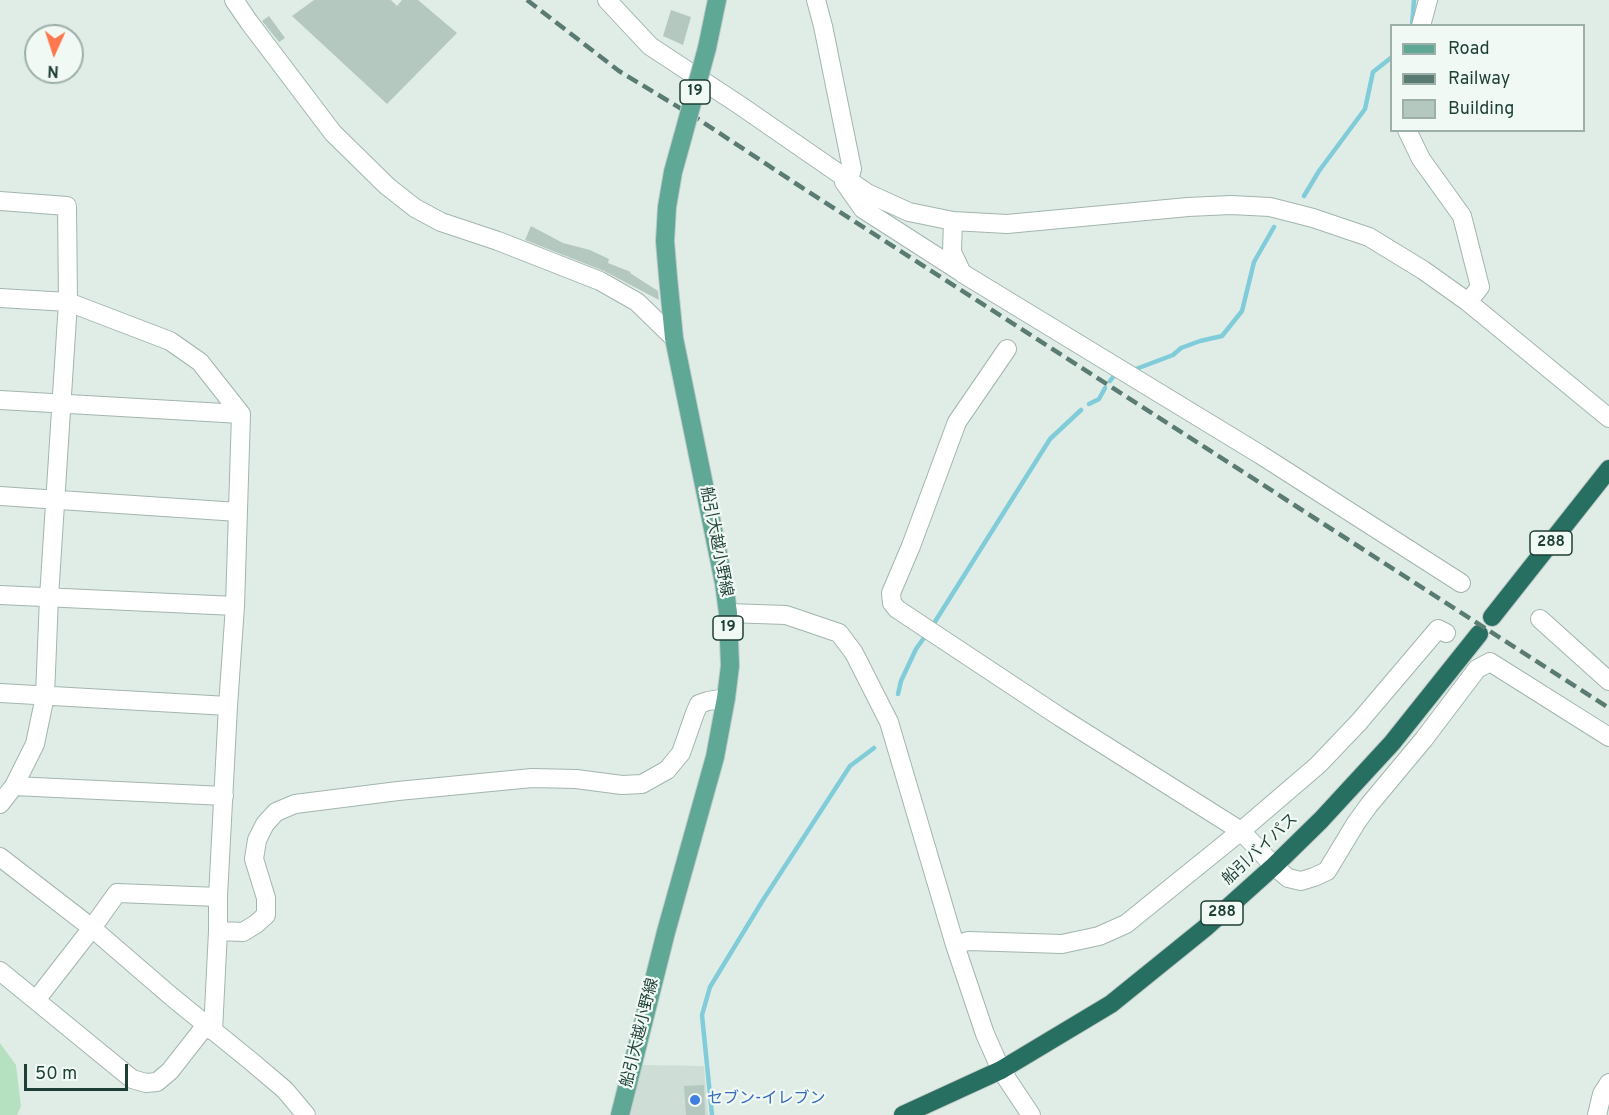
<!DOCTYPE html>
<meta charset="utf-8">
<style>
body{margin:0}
#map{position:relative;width:1609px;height:1115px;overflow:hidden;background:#e0ede7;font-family:Overpass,sans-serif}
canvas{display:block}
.legend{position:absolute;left:1390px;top:24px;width:195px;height:108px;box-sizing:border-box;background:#f1f9f5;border:2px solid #9dafa9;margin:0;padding:8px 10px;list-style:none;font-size:18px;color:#1e3f36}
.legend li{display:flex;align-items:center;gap:12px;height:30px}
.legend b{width:30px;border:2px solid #9dafa9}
.north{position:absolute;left:24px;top:24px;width:60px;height:60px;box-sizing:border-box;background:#f1f9f5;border:2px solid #9dafa9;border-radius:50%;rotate:183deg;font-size:16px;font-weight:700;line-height:24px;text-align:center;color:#1e3f36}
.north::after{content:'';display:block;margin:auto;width:21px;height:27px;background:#ff774c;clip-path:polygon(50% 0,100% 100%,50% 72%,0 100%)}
.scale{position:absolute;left:24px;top:1064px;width:104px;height:27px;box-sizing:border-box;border:3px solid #1e3f36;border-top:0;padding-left:8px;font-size:18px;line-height:21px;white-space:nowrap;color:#1e3f36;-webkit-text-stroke:4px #f1f9f5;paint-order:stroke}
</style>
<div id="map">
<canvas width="1609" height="1115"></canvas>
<ul class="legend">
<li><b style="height:8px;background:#5fa895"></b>Road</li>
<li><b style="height:8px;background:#597b72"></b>Railway</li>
<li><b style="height:16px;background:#b5c8c0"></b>Building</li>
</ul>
<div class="north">N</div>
<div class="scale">50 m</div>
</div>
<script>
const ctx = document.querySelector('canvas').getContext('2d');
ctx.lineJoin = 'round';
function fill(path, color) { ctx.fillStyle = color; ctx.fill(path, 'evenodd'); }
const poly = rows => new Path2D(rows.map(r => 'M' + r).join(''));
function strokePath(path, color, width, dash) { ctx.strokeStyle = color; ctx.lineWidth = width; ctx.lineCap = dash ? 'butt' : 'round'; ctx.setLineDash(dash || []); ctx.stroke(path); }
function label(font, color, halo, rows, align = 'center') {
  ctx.font = font + ' Overpass,"Noto Sans JP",sans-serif'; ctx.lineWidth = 4.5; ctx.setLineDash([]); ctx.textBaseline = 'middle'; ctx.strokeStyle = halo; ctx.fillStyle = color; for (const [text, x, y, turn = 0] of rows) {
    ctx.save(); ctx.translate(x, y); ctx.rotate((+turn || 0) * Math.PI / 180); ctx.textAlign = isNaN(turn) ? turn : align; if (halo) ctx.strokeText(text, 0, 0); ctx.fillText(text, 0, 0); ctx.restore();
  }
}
fill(poly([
 [641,1065,704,1066,708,1115,628,1115]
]), '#ceddd6');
fill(poly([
 [0,1043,16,1065,21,1106,17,1115,0,1115]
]), '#b6e1c1');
strokePath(poly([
 [1412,26,1414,0],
 [1304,196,1319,171,1365,109,1373,72,1392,57],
 [1136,369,1173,355,1181,348,1200,341,1222,336,1242,311,1254,262,1274,227],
 [1110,381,1116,373],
 [1089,404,1099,399,1105,388],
 [931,628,1050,439,1081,410],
 [898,694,901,681,916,649,926,635],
 [712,1115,702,1015,710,987,763,900,850,766,874,748]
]), '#81ccd9', 4.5);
fill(poly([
 [314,0,391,0,397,6,402,0,418,0,457,33,387,104,292,16],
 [671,10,691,17,683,45,663,36],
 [269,16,285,38,279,42,262,21],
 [531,226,563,243,590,250,609,259,608,263,631,272,630,273,658,291,659,300,604,271,525,240],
 [704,1085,705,1115,686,1115,684,1086]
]), '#b5c8c0');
const minor = poly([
 [234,0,249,22,333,133,387,186,415,208,441,222,498,241,600,281,637,302,674,338],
 [607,0,650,46,741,106,867,193,909,212,953,221,1007,224,1188,207,1231,205,1270,207,1313,218,1369,237,1423,270,1468,302,1609,418],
 [816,0,823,26,852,169,849,180],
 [1421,26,1428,0],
 [1407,130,1421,159,1462,216,1480,287,1468,302],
 [844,182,863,209,961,272],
 [0,201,67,206,68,302,49,597,45,696,35,744,14,786,0,804],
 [953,221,952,252,962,273,1261,455,1461,583],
 [0,298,68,302,170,341,200,362,241,414,235,606,228,706,218,897,218,931,213,1031],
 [1007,349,957,422,911,546,891,593,892,603,897,609,1060,717,1241,831,1274,866,1288,878,1301,881,1314,877,1327,871,1356,823,1369,805,1424,739,1477,669,1490,662,1609,737],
 [0,400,241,414],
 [0,496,238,512],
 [0,595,235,606],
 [728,613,786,615,839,633,854,653,889,722,955,945,985,1034,1001,1070,1031,1115],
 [1540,619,1609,681],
 [0,693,228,706],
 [14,786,224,796],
 [0,857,92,928,172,997,252,1062,285,1090,306,1115],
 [218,931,243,932,256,924,266,915,266,898,254,859,257,840,265,824,276,812,295,804,398,791,532,778,576,779,622,785,642,784,667,770,681,753,695,713,699,704,708,701,726,698],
 [955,945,968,941,1062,944,1099,936,1126,924,1241,831,1318,765,1359,722,1438,629,1446,633],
 [0,971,132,1079,146,1083,157,1082,170,1071,206,1025],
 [36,1000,92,928,117,893,218,897],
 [1597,1115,1602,1094,1609,1083]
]);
const major = poly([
 [707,48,717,0],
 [620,1115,666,932,715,757,726,698,730,666,728,613,724,583,674,338,668,277,665,241,667,207,673,172,683,136]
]);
const highway = poly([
 [1492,617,1609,469],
 [903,1115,1001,1070,1111,1004,1205,928,1274,866,1321,820,1392,743,1479,634]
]);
strokePath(minor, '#a2b5ae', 20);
strokePath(major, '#c0c9c7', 20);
strokePath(highway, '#c0c9c7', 20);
strokePath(minor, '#fff', 18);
strokePath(major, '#5fa895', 18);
strokePath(highway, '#276f60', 18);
strokePath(poly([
 [527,0,619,71,698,119,795,183,1609,708]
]), '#597b72', 4.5, [12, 6]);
const majorBridge = poly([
 [683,136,707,48]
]);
strokePath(majorBridge, '#c0c9c7', 20, []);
strokePath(majorBridge, '#5fa895', 18);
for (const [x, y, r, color] of [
 [695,1100,6,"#3f7fe0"]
]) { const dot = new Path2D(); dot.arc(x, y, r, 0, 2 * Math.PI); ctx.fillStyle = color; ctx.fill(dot); strokePath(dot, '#f1f9f5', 2); }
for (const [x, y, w] of [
 [695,92,30],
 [1551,543,42],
 [728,628,30],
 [1222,913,42]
]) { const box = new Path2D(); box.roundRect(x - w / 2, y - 12, w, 24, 4.5); ctx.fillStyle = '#f1f9f5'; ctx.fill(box); strokePath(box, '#1e3f36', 1.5); }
label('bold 15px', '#1e3f36', null, [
 ["19",695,92],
 ["288",1551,543],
 ["19",728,628],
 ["288",1222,913]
]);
label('16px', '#1e3f36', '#f1f9f5', [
 ["船引大越小野線",715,542,79],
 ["船引バイパス",1261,850,-43],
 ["船引大越小野線",641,1033,-76]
]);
label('16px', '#366cbe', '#f1f9f5', [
 ["セブン-イレブン",707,1100]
], 'left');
</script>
